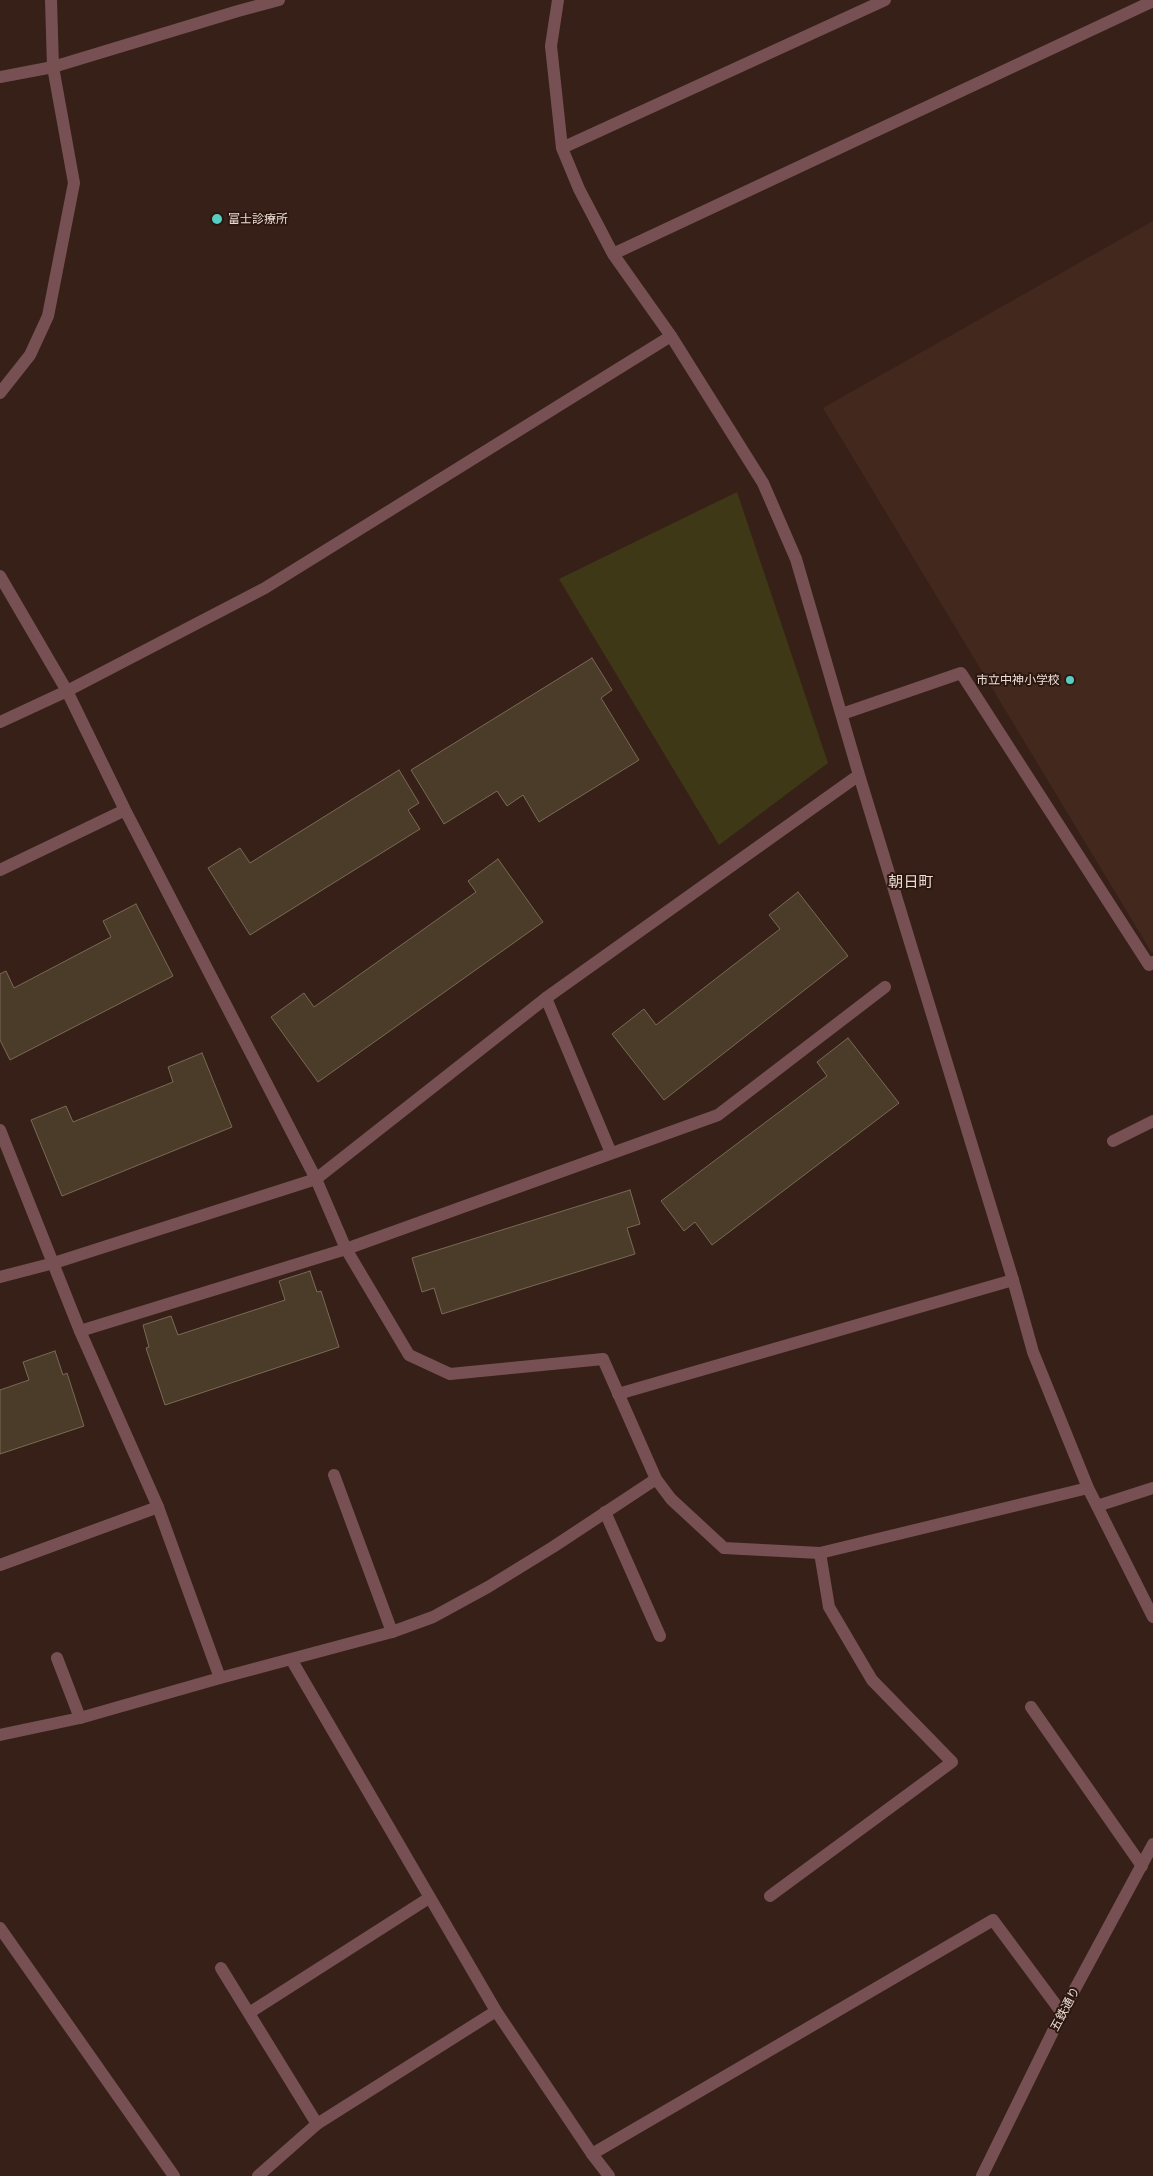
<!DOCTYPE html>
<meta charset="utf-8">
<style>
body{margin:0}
canvas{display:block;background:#362018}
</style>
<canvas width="1153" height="2176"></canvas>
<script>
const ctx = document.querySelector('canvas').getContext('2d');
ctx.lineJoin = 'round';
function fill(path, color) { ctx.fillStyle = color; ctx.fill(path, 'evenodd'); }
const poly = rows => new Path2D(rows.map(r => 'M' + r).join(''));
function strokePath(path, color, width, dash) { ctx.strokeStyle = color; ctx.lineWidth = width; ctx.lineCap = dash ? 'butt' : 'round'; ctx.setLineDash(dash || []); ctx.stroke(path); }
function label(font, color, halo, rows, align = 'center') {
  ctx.font = font + ' Ubuntu,"Noto Sans JP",sans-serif'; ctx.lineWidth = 4; ctx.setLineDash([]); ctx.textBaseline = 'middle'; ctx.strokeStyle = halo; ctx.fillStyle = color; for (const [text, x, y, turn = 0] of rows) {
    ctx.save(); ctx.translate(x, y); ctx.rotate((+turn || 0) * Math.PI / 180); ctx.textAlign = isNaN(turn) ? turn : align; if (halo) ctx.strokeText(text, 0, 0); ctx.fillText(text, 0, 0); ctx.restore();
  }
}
fill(poly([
 [1153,221,1153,952,1152,953,823,408]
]), '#43281e');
fill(poly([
 [737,492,828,763,719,845,559,579]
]), '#3e3816');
const building = poly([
 [592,658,612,690,601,698,639,760,539,822,523,795,507,806,497,791,444,824,411,770,592,658],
 [399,770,419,803,408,810,420,829,250,935,208,868,240,848,250,863,399,770],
 [498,859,543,922,318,1082,271,1017,304,993,314,1007,476,892,468,881,498,859],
 [798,892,848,956,664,1100,612,1034,644,1009,656,1025,780,929,769,915,798,892],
 [136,904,173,976,10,1060,0,1040,0,974,6,971,14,988,111,937,103,921,136,904],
 [848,1038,899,1103,712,1245,695,1222,684,1231,661,1201,827,1076,817,1062,848,1038],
 [202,1053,232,1127,62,1196,31,1120,66,1106,73,1122,173,1082,168,1067,202,1053],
 [630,1190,640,1224,627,1228,635,1254,442,1314,434,1288,422,1292,412,1258,630,1190],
 [310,1271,317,1292,321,1291,339,1347,165,1405,146,1348,149,1347,143,1325,171,1316,178,1335,285,1300,279,1281,310,1271],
 [55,1351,63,1375,67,1373,84,1426,0,1454,0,1390,29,1380,23,1362,55,1351]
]);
fill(building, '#4b3b29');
strokePath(building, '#7a6955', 1);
strokePath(poly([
 [0,393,30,355,48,316,74,183,53,67,51,0],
 [67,691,265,588,671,336],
 [546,998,611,1153],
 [1113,1141,1153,1121],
 [80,1331,346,1249,718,1115,885,987],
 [618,1394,1013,1280],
 [334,1475,392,1632],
 [605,1512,660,1636],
 [0,1565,158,1507],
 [57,1658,80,1718],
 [1031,1707,1142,1866],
 [221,1968,317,2124],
 [249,2013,429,1898],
 [592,2154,993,1920,1062,2013]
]), '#775054', 12);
strokePath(poly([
 [558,0,551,46,562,148,579,189,613,254,671,336,763,483,796,559,859,775,1013,1280,1033,1352,1088,1488,1153,1617],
 [0,77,53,67,238,11,279,0],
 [562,148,885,0],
 [613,254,1153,1],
 [0,576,67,691,125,810,316,1179,346,1249,409,1355,450,1374,603,1359,656,1479,671,1499,724,1548,820,1553,1088,1488],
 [842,714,961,673,1149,965,1153,962],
 [0,722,67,691],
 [0,870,125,810],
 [0,1130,80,1331,158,1507,220,1678],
 [0,1277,54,1263,316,1179,546,998,859,775],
 [1097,1506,1153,1488],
 [291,1659,496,2011,592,2154,609,2176],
 [0,1735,80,1718,220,1678,392,1632,433,1617,488,1587,553,1547,656,1479],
 [770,1896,952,1762,872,1680,829,1607,820,1553],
 [0,1928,174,2176],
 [258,2176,317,2124,496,2011],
 [982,2176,1062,2013,1153,1844]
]), '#775054', 12);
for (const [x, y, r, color] of [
 [217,219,6,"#56cec3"],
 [1070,680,5,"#56cec3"]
]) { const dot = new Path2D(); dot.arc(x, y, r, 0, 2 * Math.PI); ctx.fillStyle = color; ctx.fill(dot); strokePath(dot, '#2c170f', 2); }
label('12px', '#ebdcd6', '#2c170f', [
 ["富士診療所",228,219],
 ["市立中神小学校",1060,680,"right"]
], 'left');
label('12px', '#ebdcd6', '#2c170f', [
 ["五鉄通り",1065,2009,-62]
]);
label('15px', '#ebdcd6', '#2c170f', [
 ["朝日町",911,882]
]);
</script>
